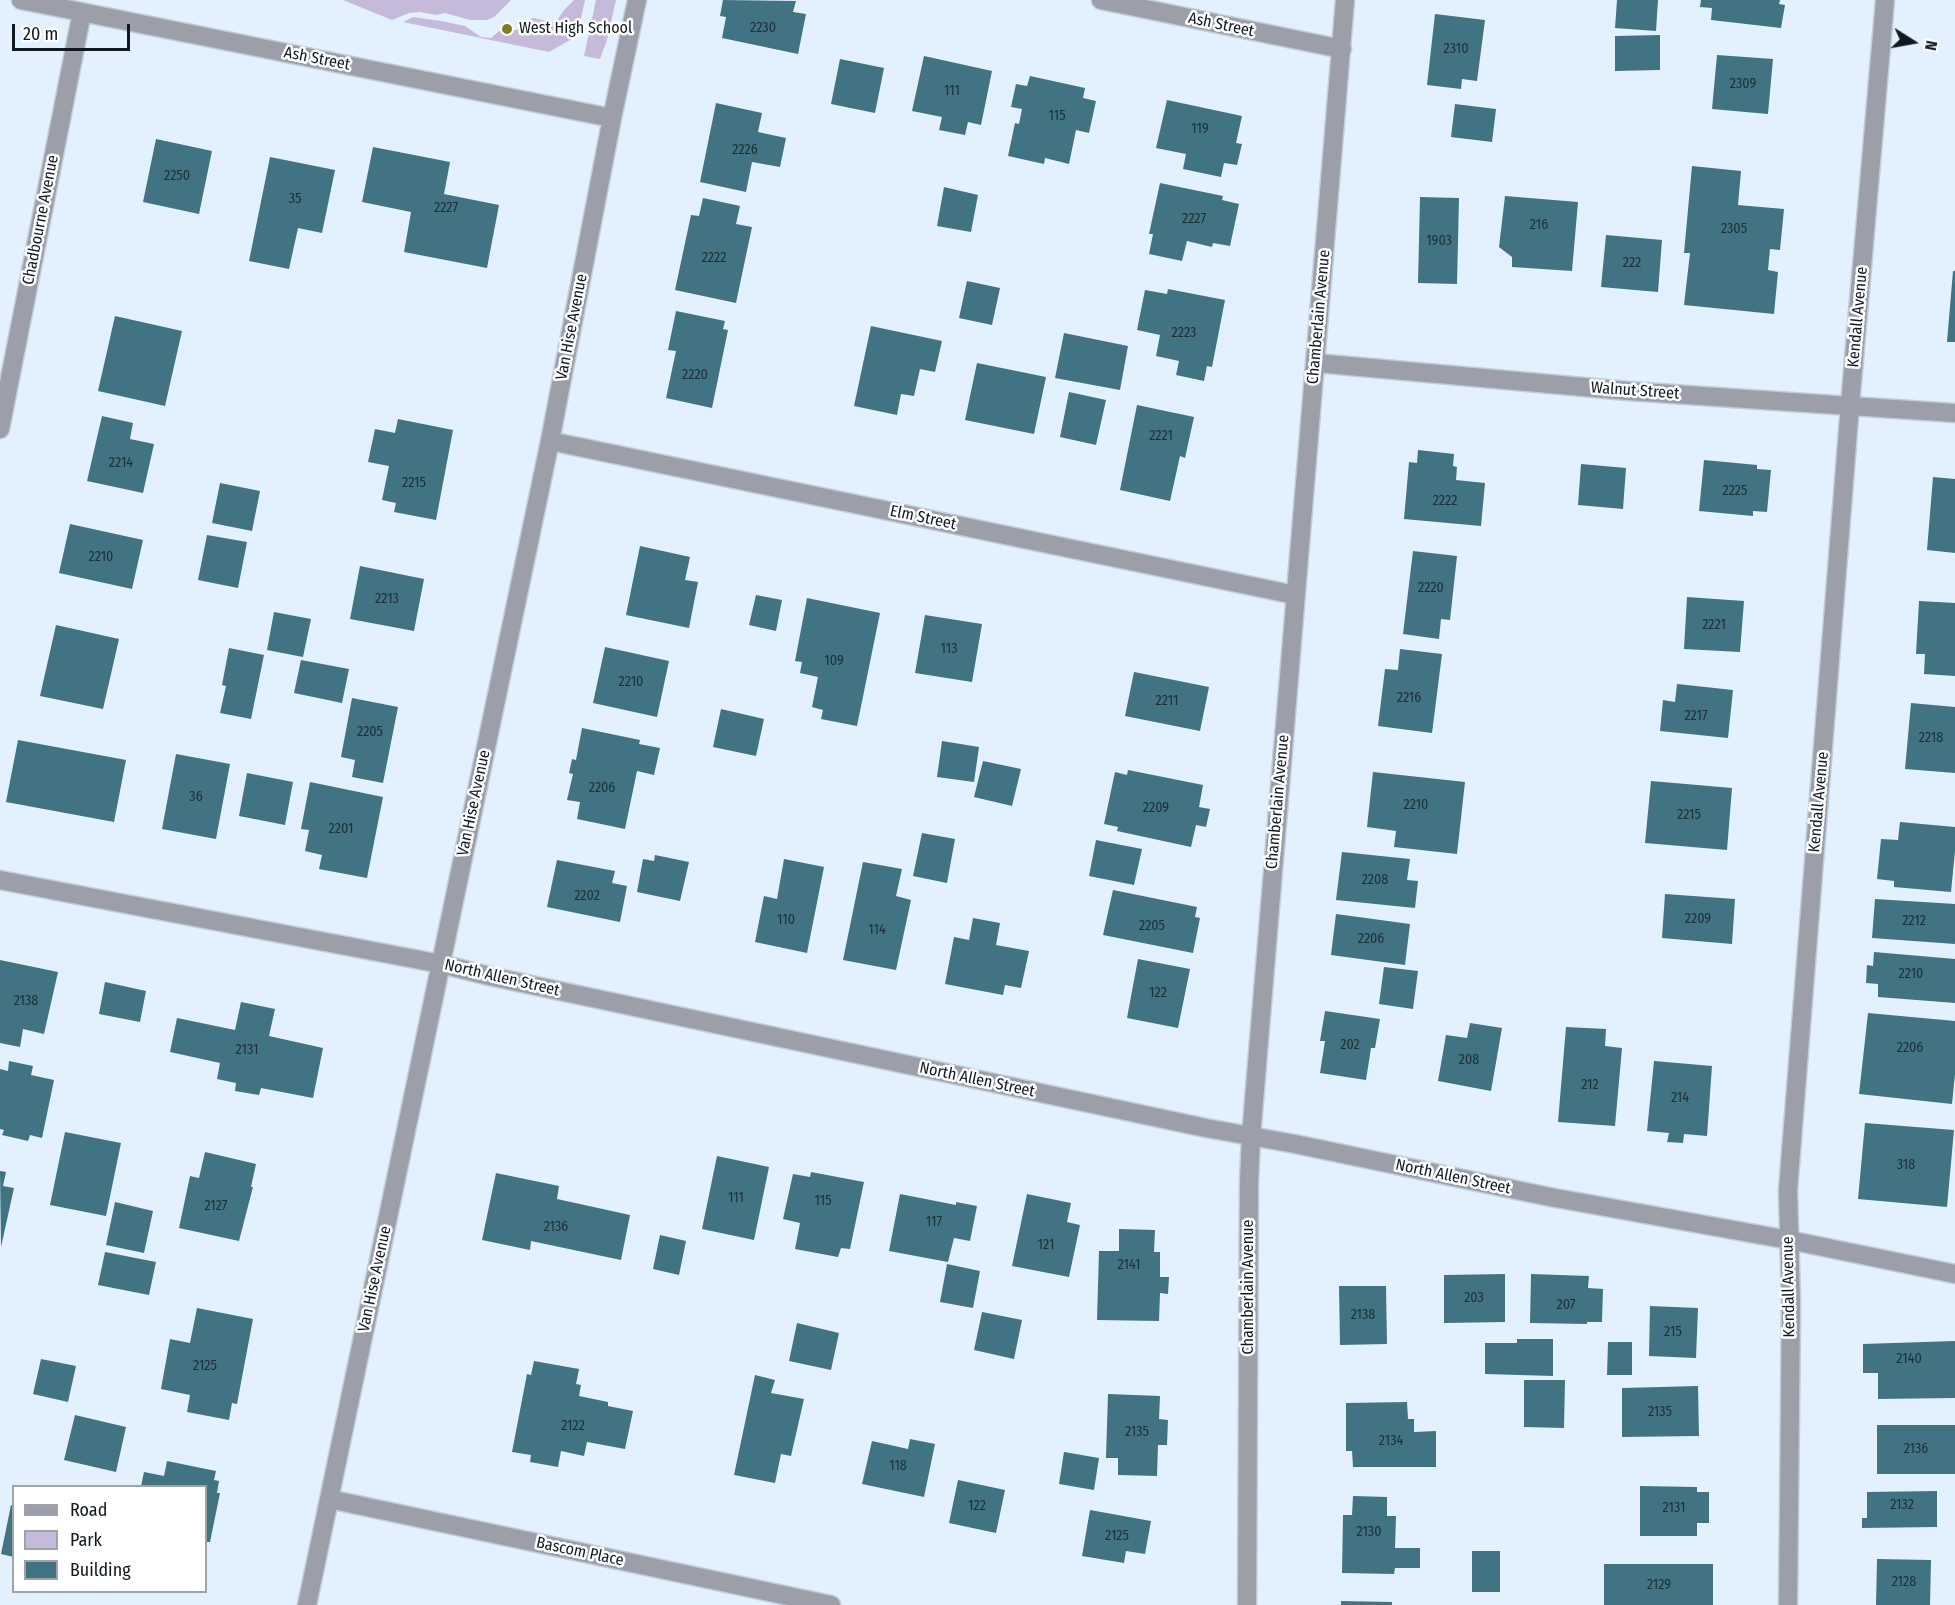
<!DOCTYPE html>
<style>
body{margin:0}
#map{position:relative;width:1955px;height:1605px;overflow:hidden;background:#e3f1fe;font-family:"Fira Sans Condensed",sans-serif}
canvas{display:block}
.legend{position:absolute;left:12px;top:1485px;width:195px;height:108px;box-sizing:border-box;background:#fff;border:2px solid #9fa3a6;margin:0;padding:8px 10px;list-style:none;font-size:18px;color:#101920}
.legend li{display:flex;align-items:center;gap:12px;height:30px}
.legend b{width:30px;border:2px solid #9fa3a6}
.north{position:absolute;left:1883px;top:12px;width:60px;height:60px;-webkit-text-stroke:4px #fff;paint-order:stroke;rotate:101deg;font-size:16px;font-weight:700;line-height:24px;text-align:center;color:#101920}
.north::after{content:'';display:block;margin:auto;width:21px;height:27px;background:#101920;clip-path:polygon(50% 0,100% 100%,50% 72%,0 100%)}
.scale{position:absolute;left:12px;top:24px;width:118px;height:27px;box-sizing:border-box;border:3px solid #101920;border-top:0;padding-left:8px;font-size:18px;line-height:21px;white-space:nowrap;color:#101920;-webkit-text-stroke:4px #fff;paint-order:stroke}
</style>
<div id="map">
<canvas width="1955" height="1605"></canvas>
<ul class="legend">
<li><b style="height:8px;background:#9c9faa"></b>Road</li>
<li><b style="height:16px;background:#c6badb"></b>Park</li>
<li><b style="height:16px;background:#427382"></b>Building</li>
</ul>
<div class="north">N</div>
<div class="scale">20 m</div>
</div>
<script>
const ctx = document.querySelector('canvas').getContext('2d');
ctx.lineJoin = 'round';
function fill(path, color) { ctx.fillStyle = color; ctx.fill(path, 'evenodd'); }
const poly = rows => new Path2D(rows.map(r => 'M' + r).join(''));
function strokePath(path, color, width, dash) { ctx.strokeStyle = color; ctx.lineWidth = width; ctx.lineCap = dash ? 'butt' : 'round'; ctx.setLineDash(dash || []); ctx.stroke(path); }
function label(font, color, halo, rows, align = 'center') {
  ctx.font = font + ' "Fira Sans Condensed",sans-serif'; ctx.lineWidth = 5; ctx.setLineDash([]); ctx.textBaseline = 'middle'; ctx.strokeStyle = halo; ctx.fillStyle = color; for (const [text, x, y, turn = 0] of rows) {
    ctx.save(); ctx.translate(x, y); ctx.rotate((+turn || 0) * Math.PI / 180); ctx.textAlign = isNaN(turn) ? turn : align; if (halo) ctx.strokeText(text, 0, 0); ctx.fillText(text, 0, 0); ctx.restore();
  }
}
fill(poly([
 [343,0,511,0,494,17,487,20,470,20,445,13,436,15,420,12,409,13,392,20],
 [574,0,585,0,577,36,549,52,403,22,413,17,441,21,465,26,481,37,491,38,499,31,509,32,521,28,525,21,533,18,552,22,558,19,564,10],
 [596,0,616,0,607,40,600,59,584,56]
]), '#c6badb');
fill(poly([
 [723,0,796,1,793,12,806,14,798,54,722,38,726,17,720,16],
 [1617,0,1658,0,1656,31,1615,28],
 [1701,0,1780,0,1779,4,1785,5,1781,28,1711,20,1712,8,1700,7],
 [1435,14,1485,20,1477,81,1462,79,1461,89,1427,85],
 [1660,35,1660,70,1615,71,1615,36],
 [1717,55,1773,59,1768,114,1712,109],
 [924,56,992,71,981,125,968,122,965,135,939,130,942,117,912,111],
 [840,59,884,68,875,113,831,104],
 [1030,76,1085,88,1083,98,1096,101,1089,133,1076,130,1069,164,1045,158,1044,164,1008,156,1015,123,1019,124,1022,109,1011,107,1016,84,1027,86],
 [1167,100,1242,116,1236,143,1242,144,1237,165,1224,163,1221,177,1183,169,1186,154,1156,148],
 [716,103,762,113,758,132,786,138,780,167,752,162,746,192,700,182],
 [1455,104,1496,109,1492,142,1451,137],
 [156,139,212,151,199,214,143,202],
 [373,147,450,162,444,194,499,205,487,268,404,252,411,212,362,202],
 [270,157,335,170,322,233,298,228,289,269,249,261],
 [1692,166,1741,171,1738,205,1784,209,1780,250,1770,249,1768,270,1778,272,1774,314,1684,305,1690,253,1684,253],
 [1160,183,1223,196,1222,200,1239,204,1230,246,1213,243,1212,247,1187,241,1182,261,1149,254,1153,234,1149,234],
 [944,187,978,195,971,232,937,226],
 [1505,196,1578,202,1572,271,1512,267,1512,257,1499,247],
 [1420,197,1459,198,1457,284,1418,283],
 [703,198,740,206,736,224,752,227,736,303,675,290,691,215,699,216],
 [1606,235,1662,240,1658,292,1601,287],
 [1953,271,1955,271,1955,342,1947,342],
 [967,281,1000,288,992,325,959,318],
 [1168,289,1225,300,1212,367,1207,366,1204,381,1176,375,1179,361,1156,356,1160,335,1137,330,1145,290,1167,294],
 [676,311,725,321,723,329,728,330,712,408,666,398,676,351,668,350],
 [115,316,182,331,165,406,98,391],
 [871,326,942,341,935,372,920,369,914,396,901,394,897,415,854,406],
 [1064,333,1128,346,1120,390,1055,378],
 [977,363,1046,377,1034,434,965,420],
 [1069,392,1106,400,1096,445,1060,437],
 [1137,405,1194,417,1185,458,1180,456,1170,501,1120,490],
 [102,416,133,423,130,439,154,444,143,493,87,481],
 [398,419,453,430,436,520,394,512,396,503,382,500,389,466,368,462,375,429,395,433],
 [1418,450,1454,454,1453,466,1457,467,1456,480,1485,483,1481,526,1404,519,1409,462,1417,463],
 [1704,460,1757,465,1757,469,1771,470,1767,512,1753,511,1753,516,1699,511],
 [1581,464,1626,468,1623,509,1578,505],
 [1933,477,1955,479,1955,553,1927,550],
 [220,483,260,491,252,531,212,523],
 [70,524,143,540,132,589,59,573],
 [207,535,247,542,238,588,198,580],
 [640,546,690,557,685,580,698,582,689,628,626,615],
 [1413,551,1457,556,1450,620,1441,619,1439,639,1403,634],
 [360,566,424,579,414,631,350,619],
 [756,595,782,600,776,631,749,625],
 [1687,597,1744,601,1740,652,1684,649],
 [807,598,880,613,857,726,821,719,823,710,812,707,818,677,800,673,802,662,795,661],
 [1919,601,1955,603,1955,676,1924,674,1925,654,1916,654],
 [274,612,311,619,303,657,267,650],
 [925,615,982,624,972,682,915,673],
 [56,625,119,639,103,709,40,696],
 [605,647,669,661,657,717,593,703],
 [229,648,264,655,251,719,220,713,226,686,222,685],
 [1400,649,1442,654,1432,733,1378,726,1385,669,1398,670],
 [301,660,349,669,342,703,294,693],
 [1134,672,1209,687,1200,731,1125,716],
 [1677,684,1733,690,1728,738,1660,731,1663,700,1675,702],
 [352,698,398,707,383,783,352,777,355,760,341,757],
 [1911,703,1955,707,1955,773,1905,769],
 [721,709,764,719,756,756,713,747],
 [582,728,640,740,639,744,660,748,654,775,637,771,625,829,577,819,580,802,567,800,573,774,569,773,572,759,576,760],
 [18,740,126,760,114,822,6,802],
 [942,741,979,747,974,782,937,777],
 [176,754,230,764,216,839,162,829],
 [983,761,1021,769,1012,806,974,797],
 [1128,770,1203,785,1199,807,1210,809,1206,827,1196,825,1191,847,1117,831,1118,827,1104,824,1115,772,1127,775],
 [1373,772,1465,782,1457,854,1394,847,1396,831,1367,827],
 [247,773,293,782,285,825,239,816],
 [1651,781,1732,788,1727,850,1645,843],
 [310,782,383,797,367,878,319,869,322,855,305,851,309,830,301,829],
 [1900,822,1955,827,1955,851,1951,892,1894,887,1894,881,1877,879,1881,839,1898,840],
 [922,833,955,839,947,883,913,876],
 [1096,840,1142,849,1134,885,1089,876],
 [1342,852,1410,859,1407,880,1418,881,1415,908,1336,900],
 [655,855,689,862,680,901,637,892,643,859,654,861],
 [784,859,824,867,807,953,755,942,764,896,777,899],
 [557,860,615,871,612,883,627,886,620,922,547,907],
 [863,862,902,869,896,896,911,900,896,970,843,960],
 [1113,890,1197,907,1195,917,1200,918,1193,953,1103,935],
 [1665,894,1735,899,1732,944,1662,938],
 [1875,899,1955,904,1955,944,1872,938],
 [1336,914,1410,924,1405,965,1331,955],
 [973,918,1000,923,996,945,1029,951,1021,988,1005,985,1003,995,945,984,954,937,969,940],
 [1874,952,1955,959,1955,1003,1878,997,1878,984,1866,983,1867,965,1873,966],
 [1138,959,1190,969,1178,1028,1127,1018],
 [0,960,58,972,44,1034,23,1029,20,1047,0,1043],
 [1384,967,1418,971,1413,1009,1379,1004],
 [105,982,146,991,140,1022,99,1014],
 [241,1002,275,1009,269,1036,323,1048,313,1098,261,1088,259,1095,235,1091,236,1083,217,1079,220,1063,170,1052,177,1018,235,1030],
 [1325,1011,1380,1019,1375,1048,1371,1048,1366,1080,1320,1073,1325,1041,1320,1041],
 [1868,1013,1955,1021,1955,1074,1952,1104,1859,1094],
 [1470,1023,1502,1028,1491,1091,1438,1081,1446,1035,1467,1038],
 [1566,1027,1606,1029,1605,1046,1622,1048,1615,1126,1558,1122],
 [9,1061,33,1066,31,1075,54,1080,42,1138,30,1135,28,1141,2,1135,4,1130,0,1129,0,1069,8,1071],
 [1654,1061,1712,1066,1707,1136,1684,1134,1683,1143,1667,1142,1669,1133,1647,1131],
 [1865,1123,1954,1130,1947,1207,1858,1199],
 [65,1132,121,1143,106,1216,50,1205],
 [205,1152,256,1164,251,1187,253,1187,239,1241,179,1228,190,1176,199,1178],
 [717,1156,769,1167,754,1240,702,1229],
 [0,1171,6,1172,3,1186,14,1188,1,1247],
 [811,1172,864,1182,850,1249,841,1248,838,1257,795,1249,800,1223,783,1219,793,1174,810,1177],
 [496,1173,559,1186,557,1199,630,1215,621,1260,531,1241,530,1250,482,1240],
 [900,1194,956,1205,956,1202,977,1206,970,1241,954,1238,948,1262,889,1251],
 [1027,1194,1071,1203,1067,1222,1080,1225,1069,1277,1012,1266],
 [115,1202,153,1211,144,1253,106,1245],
 [1119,1229,1155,1230,1154,1252,1160,1252,1160,1277,1169,1277,1168,1294,1160,1293,1159,1321,1097,1320,1099,1251,1119,1251],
 [660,1235,686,1241,679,1275,653,1269],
 [105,1252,156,1262,149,1295,98,1285],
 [947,1264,980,1271,973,1308,940,1302],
 [1505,1274,1505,1322,1444,1323,1444,1275],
 [1531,1274,1589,1276,1588,1288,1603,1289,1602,1322,1587,1322,1587,1324,1530,1323],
 [1339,1286,1386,1286,1387,1344,1340,1345],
 [1650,1306,1698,1308,1696,1358,1649,1356],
 [197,1308,253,1319,237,1404,232,1403,229,1420,187,1412,190,1395,161,1389,170,1339,190,1343],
 [982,1312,1022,1320,1014,1359,974,1350],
 [797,1323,839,1333,831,1370,789,1361],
 [1517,1339,1553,1339,1553,1376,1485,1374,1485,1343,1517,1343],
 [1955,1341,1955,1398,1878,1399,1878,1373,1863,1373,1863,1344],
 [1608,1342,1632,1342,1632,1375,1607,1375],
 [41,1359,76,1366,68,1402,33,1394],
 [534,1361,579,1369,576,1384,581,1385,579,1396,608,1402,608,1406,633,1411,625,1449,587,1442,584,1456,561,1451,558,1467,530,1462,531,1455,512,1452,527,1374,531,1375],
 [755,1375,775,1380,771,1393,804,1399,791,1456,781,1454,775,1483,734,1475],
 [1524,1380,1565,1380,1564,1428,1524,1427],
 [1698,1386,1699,1436,1622,1437,1622,1388],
 [1108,1394,1160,1396,1159,1419,1168,1420,1167,1445,1158,1445,1157,1476,1118,1475,1118,1458,1106,1458],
 [1407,1402,1408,1419,1414,1419,1414,1432,1436,1431,1436,1467,1353,1467,1352,1451,1346,1451,1346,1403],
 [75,1415,126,1427,116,1472,64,1460],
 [1877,1425,1955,1425,1955,1474,1877,1474],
 [910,1439,935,1444,924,1497,862,1484,872,1441,908,1449],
 [1064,1452,1099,1458,1094,1490,1059,1484],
 [167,1461,216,1471,214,1480,219,1481,217,1493,220,1493,210,1542,206,1542,206,1486,141,1486,144,1472,164,1476],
 [958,1480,1005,1490,996,1533,949,1523],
 [1640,1486,1697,1487,1697,1492,1709,1492,1709,1523,1697,1523,1697,1536,1640,1536],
 [1937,1491,1937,1527,1862,1528,1862,1518,1867,1518,1867,1492],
 [1353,1496,1387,1497,1387,1516,1396,1516,1395,1548,1420,1548,1420,1568,1395,1568,1394,1574,1342,1573,1343,1515,1352,1515],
 [11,1505,14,1506,14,1557,1,1554],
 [1090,1510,1151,1521,1145,1554,1126,1551,1124,1563,1082,1556],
 [1472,1551,1500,1551,1500,1592,1472,1592],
 [1877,1559,1931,1560,1930,1605,1876,1605],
 [1604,1564,1713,1564,1713,1605,1604,1605],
 [1341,1601,1392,1602,1392,1605,1341,1605]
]), '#427382');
const street = poly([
 [21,0,612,118],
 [1101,0,1342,49],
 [1316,363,1628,391,1955,413],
 [0,429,82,12],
 [550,441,1295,595],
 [0,880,441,964,489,976,1206,1128,1295,1144,1550,1197,1789,1240,1955,1274],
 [329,1499,831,1605],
 [307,1605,550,441,612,118,637,0],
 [1247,1605,1249,1182,1251,1137,1345,0],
 [1788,1605,1791,1304,1788,1190,1850,405,1885,0]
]);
strokePath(street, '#c1ceda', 21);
strokePath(street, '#9c9faa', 18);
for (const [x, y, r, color] of [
 [507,29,6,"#807e25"]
]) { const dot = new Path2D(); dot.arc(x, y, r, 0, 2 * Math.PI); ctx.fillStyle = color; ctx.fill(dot); strokePath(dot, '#fff', 2); }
label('14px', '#1c3038', null, [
 ["2230",763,28],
 ["2310",1456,49],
 ["2309",1743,84],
 ["111",952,91],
 ["115",1057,116],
 ["119",1200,129],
 ["2226",745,150],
 ["2250",177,176],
 ["35",295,199],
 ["2227",446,208],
 ["2227",1194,219],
 ["216",1539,225],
 ["2305",1734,229],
 ["1903",1439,241],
 ["2222",714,258],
 ["222",1632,263],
 ["2223",1184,333],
 ["2220",695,375],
 ["2221",1161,436],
 ["2214",121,463],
 ["2215",414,483],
 ["2225",1735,491],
 ["2222",1445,501],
 ["2210",101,557],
 ["2220",1431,588],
 ["2213",387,599],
 ["2221",1714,625],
 ["113",949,649],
 ["109",834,661],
 ["2210",631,682],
 ["2216",1409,698],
 ["2211",1167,701],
 ["2217",1696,716],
 ["2205",370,732],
 ["2218",1931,738],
 ["2206",602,788],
 ["36",196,797],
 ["2210",1416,805],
 ["2209",1156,808],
 ["2215",1689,815],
 ["2201",341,829],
 ["2208",1375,880],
 ["2202",587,896],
 ["2209",1698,919],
 ["110",786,920],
 ["2212",1914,921],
 ["2205",1152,926],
 ["114",877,930],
 ["2206",1371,939],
 ["2210",1911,974],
 ["122",1158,993],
 ["2138",26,1001],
 ["202",1350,1045],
 ["2206",1910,1048],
 ["2131",247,1050],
 ["208",1469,1060],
 ["212",1590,1085],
 ["214",1680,1098],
 ["318",1906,1165],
 ["111",736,1198],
 ["115",823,1201],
 ["2127",216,1206],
 ["117",934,1222],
 ["2136",556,1227],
 ["121",1046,1245],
 ["2141",1129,1265],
 ["203",1474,1298],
 ["207",1566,1305],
 ["2138",1363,1315],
 ["215",1673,1332],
 ["2140",1909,1359],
 ["2125",205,1366],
 ["2135",1660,1412],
 ["2122",573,1426],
 ["2135",1137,1432],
 ["2134",1391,1441],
 ["2136",1916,1449],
 ["118",898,1466],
 ["2132",1902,1505],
 ["122",977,1506],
 ["2131",1674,1508],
 ["2130",1369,1532],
 ["2125",1117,1536],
 ["2128",1904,1582],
 ["2129",1659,1585]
]);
label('16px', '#101920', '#fff', [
 ["Ash Street",1221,25,12],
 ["Ash Street",317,59,11],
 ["Chadbourne Avenue",41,220,-79],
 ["Chamberlain Avenue",1319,317,-85],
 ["Kendall Avenue",1858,317,-85],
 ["Van Hise Avenue",572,327,-79],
 ["Walnut Street",1635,391,4],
 ["Elm Street",923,518,12],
 ["Chamberlain Avenue",1278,802,-85],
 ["Kendall Avenue",1819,802,-85],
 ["Van Hise Avenue",474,803,-78],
 ["North Allen Street",502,978,13],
 ["North Allen Street",977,1080,12],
 ["North Allen Street",1453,1177,12],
 ["Van Hise Avenue",375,1279,-78],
 ["Chamberlain Avenue",1249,1287,-90],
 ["Kendall Avenue",1789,1287,-91],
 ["Bascom Place",580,1552,12]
]);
label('16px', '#101920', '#fff', [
 ["West High School",519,29]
], 'left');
</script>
